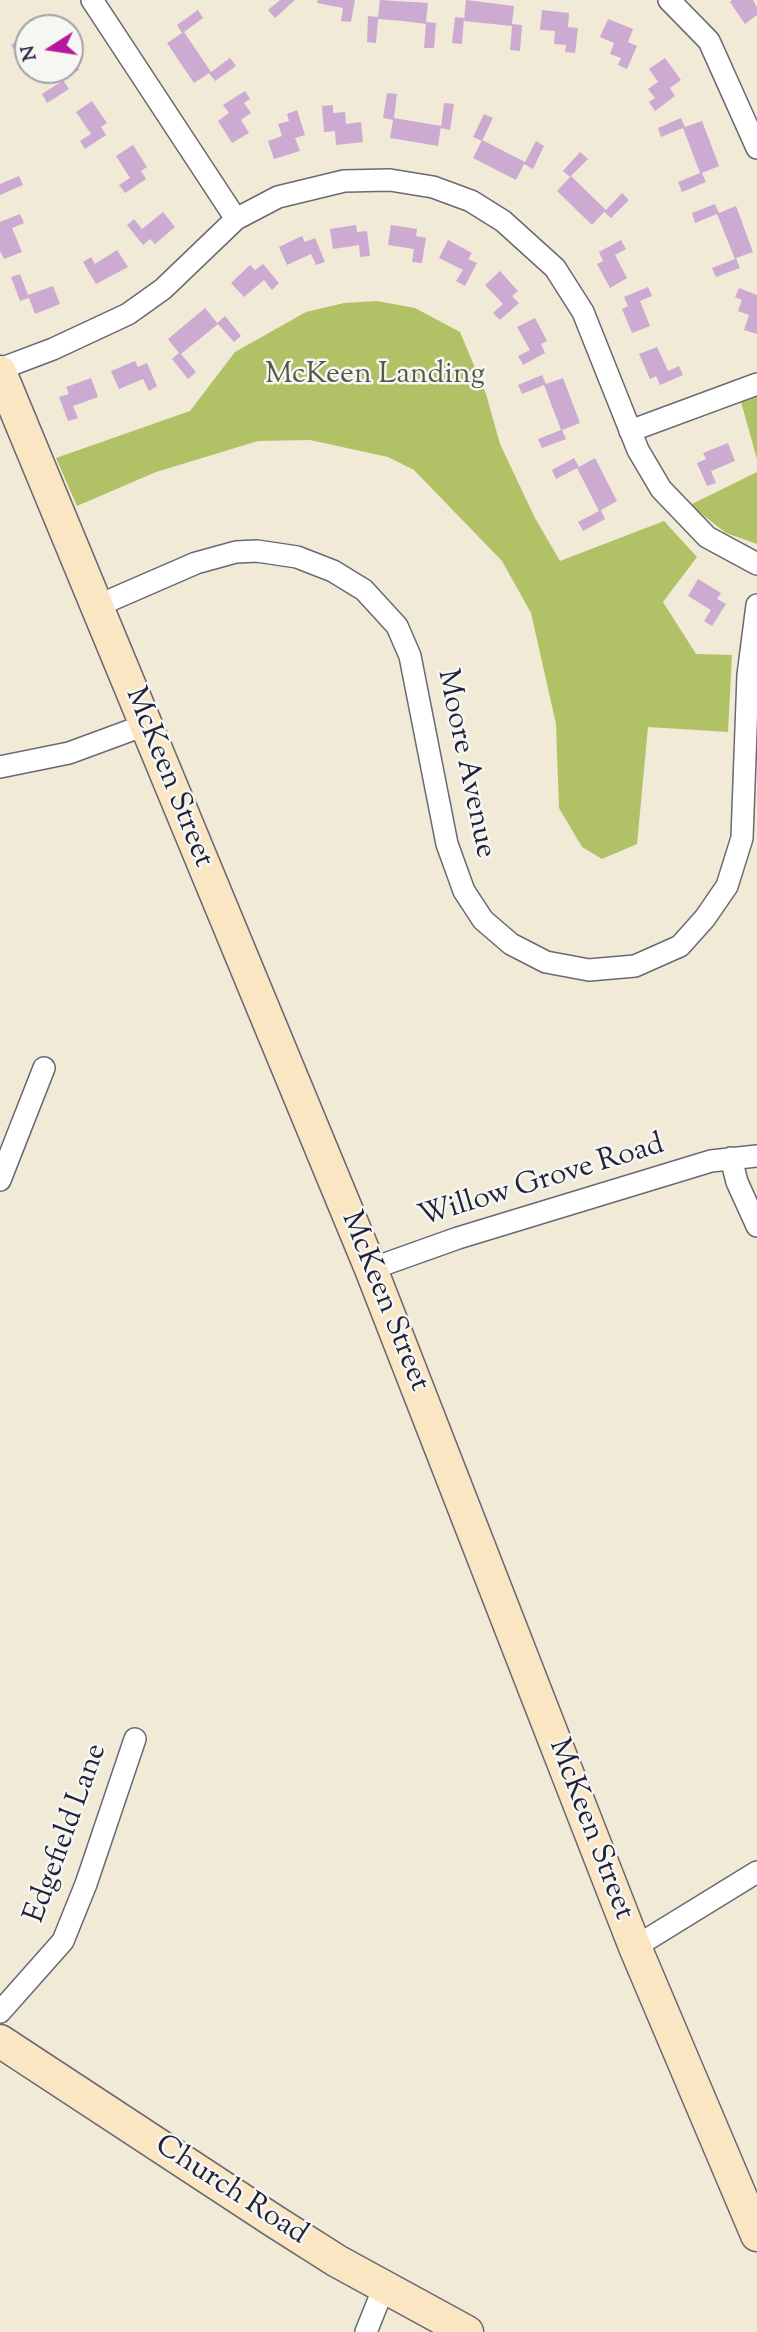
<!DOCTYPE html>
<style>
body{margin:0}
#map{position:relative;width:757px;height:2332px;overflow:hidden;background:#f1ead7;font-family:"Sorts Mill Goudy",serif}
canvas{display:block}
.north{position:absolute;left:14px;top:14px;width:70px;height:70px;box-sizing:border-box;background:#f6f6f2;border:2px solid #a1a1a9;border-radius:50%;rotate:258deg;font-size:19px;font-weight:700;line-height:28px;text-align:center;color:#22223b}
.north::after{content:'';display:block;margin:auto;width:24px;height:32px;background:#b5179e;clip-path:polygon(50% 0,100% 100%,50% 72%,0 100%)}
</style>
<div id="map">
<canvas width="757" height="2332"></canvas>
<div class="north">N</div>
</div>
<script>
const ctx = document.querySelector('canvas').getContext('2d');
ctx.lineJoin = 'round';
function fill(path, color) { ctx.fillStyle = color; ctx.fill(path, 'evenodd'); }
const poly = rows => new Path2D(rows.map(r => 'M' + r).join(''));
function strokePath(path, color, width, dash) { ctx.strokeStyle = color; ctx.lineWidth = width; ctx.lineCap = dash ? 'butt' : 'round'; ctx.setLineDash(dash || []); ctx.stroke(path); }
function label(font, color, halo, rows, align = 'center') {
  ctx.font = font + ' "Sorts Mill Goudy",serif'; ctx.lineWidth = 5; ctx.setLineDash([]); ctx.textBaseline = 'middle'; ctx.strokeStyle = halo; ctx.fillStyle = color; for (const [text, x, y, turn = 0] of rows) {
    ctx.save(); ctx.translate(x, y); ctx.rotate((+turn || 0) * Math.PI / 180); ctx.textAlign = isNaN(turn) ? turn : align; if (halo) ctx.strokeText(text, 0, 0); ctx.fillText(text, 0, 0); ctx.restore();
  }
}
fill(poly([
 [377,301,415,308,460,332,486,394,500,444,535,518,560,561,664,521,697,557,663,602,696,654,732,655,728,732,648,727,637,844,602,859,582,847,559,808,556,724,531,613,502,561,414,470,388,457,310,440,258,441,156,472,77,506,56,458,190,411,235,352,306,312,344,303],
 [757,392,757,459,741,402],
 [757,472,757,544,726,533,690,505]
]), '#b1c266');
fill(poly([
 [280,0,295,0,275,18,268,10],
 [318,0,355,0,351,22,341,21,343,8,317,3],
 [380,0,428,3,426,22,436,23,434,48,424,48,426,24,403,21,378,19,376,43,367,42,368,16,378,17],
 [466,0,514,6,512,24,522,25,520,51,510,50,512,26,464,21],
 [732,0,753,0,757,7,757,15,745,24,730,2],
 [198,10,203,18,184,32,211,72,230,58,236,66,215,81,209,73,194,83,167,43,182,33,177,25],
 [542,10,569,13,568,27,578,28,575,53,565,52,566,45,554,44,555,31,540,30],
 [455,17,464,18,462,44,452,43],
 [608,19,633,29,628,42,637,46,627,69,618,65,621,58,610,54,614,43,600,37],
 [28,34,28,46,16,53,11,45],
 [70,56,79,70,63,80,69,89,47,103,42,94,62,81,55,70,70,70],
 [665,58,681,80,670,88,675,96,655,111,649,102,655,98,648,89,658,82,649,69],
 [245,91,250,99,244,103,251,113,241,120,249,133,232,143,218,121,229,113,223,105],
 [387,93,397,94,394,118,441,126,438,146,390,138,393,120,383,118],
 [92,101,107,123,101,127,106,135,85,149,80,141,91,134,76,112],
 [444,103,454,104,450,130,441,128],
 [333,105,333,113,345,112,346,124,361,122,363,142,336,145,335,131,324,132,322,106],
 [297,110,305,135,295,138,300,151,274,159,268,141,282,136,278,124,289,121,287,114],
 [484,114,493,118,482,141,473,137],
 [681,118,685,127,702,121,719,166,702,173,706,182,682,192,678,182,700,173,683,128,661,137,658,128],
 [482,140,525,162,536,141,544,146,533,169,524,164,516,180,473,158],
 [133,145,147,167,141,171,146,179,125,193,119,185,130,178,116,156],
 [580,152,588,159,570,177,563,171],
 [19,176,23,185,0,195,0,184],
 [571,176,606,210,622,193,629,200,611,218,604,212,592,225,557,191],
 [715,204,719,213,736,206,753,252,736,258,740,268,716,277,712,268,735,259,717,214,695,223,692,213],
 [163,212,175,227,155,244,150,239,143,245,127,225,134,219,142,229],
 [20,214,24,223,12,228,22,252,4,259,0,251,0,222],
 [356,225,357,232,367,231,370,256,360,257,359,245,333,249,330,229],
 [391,225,417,229,416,236,426,238,422,263,412,262,414,249,388,245],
 [302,236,305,242,315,238,325,262,316,265,311,254,287,265,279,247],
 [448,240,472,253,468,259,477,263,465,286,456,281,463,270,439,258],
 [621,240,626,249,615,255,627,278,610,288,597,264,603,261,599,252],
 [117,250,128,267,96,284,83,262,91,257,95,264],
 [263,264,279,283,272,290,264,280,244,297,231,283,250,265,255,270],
 [500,271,518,291,512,296,519,303,500,320,493,313,503,304,485,285],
 [20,274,28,295,53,286,60,304,35,314,29,298,20,301,11,277],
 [648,287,652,296,640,301,650,326,632,333,622,309,628,306,624,297],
 [739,288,757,295,757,334,744,330,749,315,738,311,742,300,735,297],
 [205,308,218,324,181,354,196,372,188,379,172,359,179,353,168,339],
 [225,316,241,336,234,342,217,323],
 [535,318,547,341,541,344,545,353,523,365,518,356,530,350,517,327],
 [657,347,668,371,679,366,683,375,660,385,656,376,650,379,639,354],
 [135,361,138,367,147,363,157,386,149,391,143,379,119,389,111,371],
 [542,375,546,384,563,378,580,423,562,430,566,439,542,448,538,439,561,430,544,385,522,394,518,385],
 [91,378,98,397,73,406,78,418,68,421,59,397,69,394,66,387],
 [728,443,735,461,711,471,716,483,707,486,697,463,706,459,703,453],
 [574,458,579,467,595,458,617,501,599,511,577,468,556,479,552,470],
 [601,510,605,519,583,531,578,522],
 [698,579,721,593,717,599,726,604,712,626,704,621,711,610,688,596]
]), '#ccaad1');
const street = poly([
 [92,0,236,219],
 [669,0,709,41,757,148],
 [0,369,53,349,128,314,163,289,236,219,278,197,344,181,390,180,433,187,471,201,503,221,555,268,583,312,638,450,661,489,707,537,757,564],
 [630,431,757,384],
 [97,606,196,563,236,552,257,551,297,557,333,571,364,590,397,626,410,656,447,844,464,891,483,920,511,944,546,962,589,970,635,966,680,946,705,918,727,886,742,838,748,675,757,605],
 [0,767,69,753,145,725],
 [731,1158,737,1182,757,1226],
 [0,1180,44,1068],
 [371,1269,458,1238,711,1161,757,1156],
 [635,1947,757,1872],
 [0,2012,63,1941,86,1884,135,1739],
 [366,2332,384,2287]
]);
const secondary = poly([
 [0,372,371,1269,635,1947,757,2235],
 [0,2041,274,2221,337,2261,467,2332]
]);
strokePath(street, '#6a6872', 24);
strokePath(secondary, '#6a6872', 35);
strokePath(street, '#fff', 21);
strokePath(secondary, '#fbe6c4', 32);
label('30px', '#545a4a', '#f6f6f2', [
 ["McKeen Landing",375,377]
]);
label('30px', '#22223b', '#f6f6f2', [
 ["Moore Avenue",464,764,78],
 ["McKeen Street",167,778,68],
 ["Willow Grove Road",542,1183,-17],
 ["McKeen Street",383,1302,68],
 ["McKeen Street",589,1830,69],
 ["Edgefield Lane",68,1834,-70],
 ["Church Road",230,2192,33]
]);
</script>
